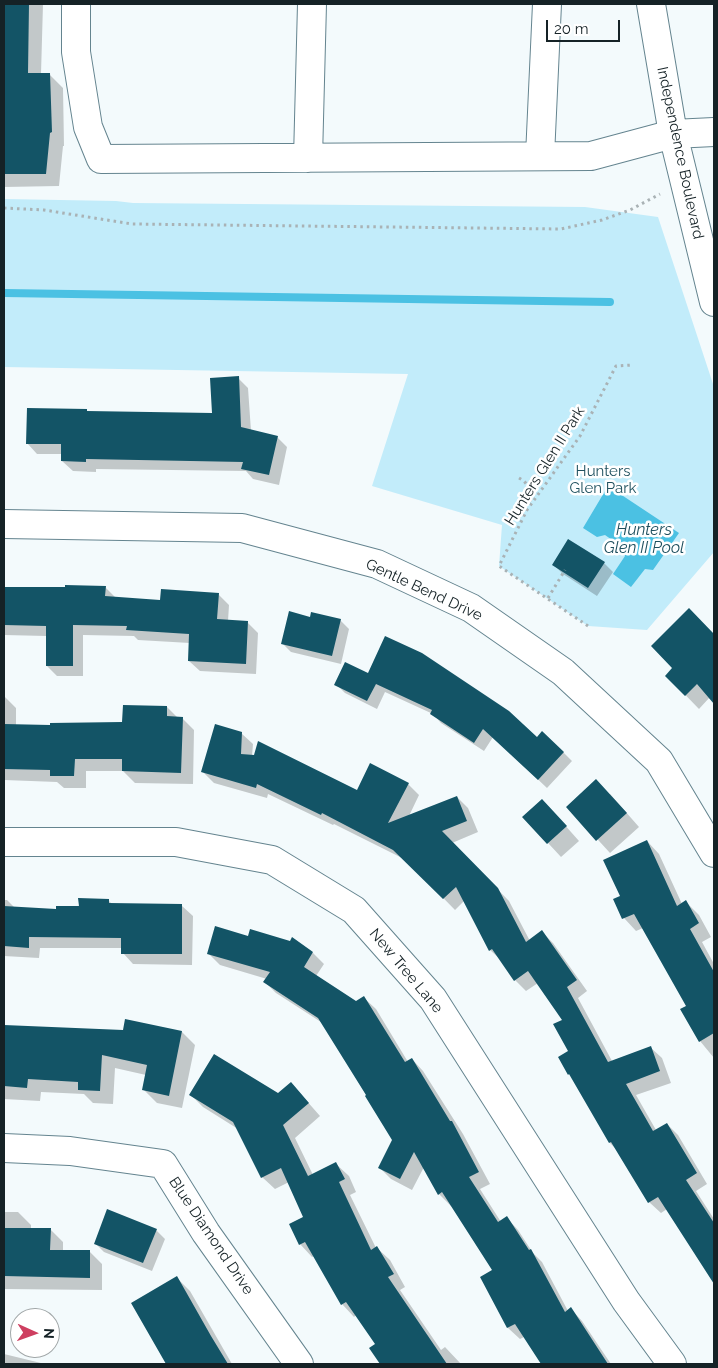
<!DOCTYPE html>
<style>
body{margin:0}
#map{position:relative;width:718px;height:1368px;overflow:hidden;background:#f3fafc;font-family:Raleway,sans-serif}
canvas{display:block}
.frame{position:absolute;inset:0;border:5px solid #152226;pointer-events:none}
.north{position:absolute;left:10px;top:1308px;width:50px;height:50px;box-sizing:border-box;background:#fff;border:1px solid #a1a7a8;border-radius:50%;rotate:92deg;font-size:14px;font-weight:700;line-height:20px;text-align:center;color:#152226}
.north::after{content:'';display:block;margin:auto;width:18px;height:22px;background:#ce3f60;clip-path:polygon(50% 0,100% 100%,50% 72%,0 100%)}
.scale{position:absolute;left:546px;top:20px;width:74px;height:22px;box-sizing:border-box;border:2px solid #152226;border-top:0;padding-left:6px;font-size:15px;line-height:18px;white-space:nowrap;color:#152226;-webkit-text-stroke:4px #fff;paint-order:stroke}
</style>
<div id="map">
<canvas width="718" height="1368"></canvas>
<div class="frame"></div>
<div class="north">N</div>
<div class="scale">20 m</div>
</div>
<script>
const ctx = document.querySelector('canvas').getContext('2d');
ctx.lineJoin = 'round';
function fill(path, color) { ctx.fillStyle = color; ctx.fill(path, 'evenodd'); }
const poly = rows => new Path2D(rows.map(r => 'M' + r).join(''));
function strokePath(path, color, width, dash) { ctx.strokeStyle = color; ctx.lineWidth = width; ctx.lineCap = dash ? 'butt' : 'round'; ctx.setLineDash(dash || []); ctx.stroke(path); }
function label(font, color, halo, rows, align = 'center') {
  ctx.font = font + ' Raleway,sans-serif'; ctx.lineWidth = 5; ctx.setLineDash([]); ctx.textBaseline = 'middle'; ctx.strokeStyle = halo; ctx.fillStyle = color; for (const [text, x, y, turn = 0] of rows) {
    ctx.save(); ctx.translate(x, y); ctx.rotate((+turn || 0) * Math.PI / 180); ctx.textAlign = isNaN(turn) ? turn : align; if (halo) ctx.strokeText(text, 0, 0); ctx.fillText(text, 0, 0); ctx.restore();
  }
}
fill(poly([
 [4,199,116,201,133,203,585,207,658,217,714,387,714,552,647,630,588,626,499,566,502,525,372,486,408,374,4,367]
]), '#c2ecfa');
fill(poly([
 [608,486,679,533,653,570,645,569,631,587,613,574,625,556,622,547,605,535,597,537,583,528]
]), '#4bc1e3');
fill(poly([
 [4,4,43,4,41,74,49,74,63,88,64,146,63,146,59,186,4,187],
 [238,378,248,388,251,431,277,437,287,447,279,485,253,479,246,471,96,469,96,472,73,471,62,461,62,454,37,454,27,443,88,413,213,414],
 [604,563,613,572,597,596,563,574,554,565],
 [105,587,116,598,161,601,218,594,229,605,228,621,247,622,258,633,256,674,200,671,189,661,190,643,138,640,134,636,83,635,83,676,57,676,47,666,47,636,4,635,4,588],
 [689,610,714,635,714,702,710,697,699,709,667,676,674,668],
 [311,618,340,620,349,629,341,664,291,652,282,643],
 [369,675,537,739,563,752,572,761,547,788,493,737,484,751,441,723,433,714,385,692,377,709,345,693,336,684],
 [4,696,16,708,16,726,124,724,167,707,178,718,182,718,194,730,193,784,135,783,123,771,86,771,86,788,64,788,57,782,4,780],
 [241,733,253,744,252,756,357,792,408,784,419,795,409,816,457,797,468,808,478,832,452,843,509,901,530,941,542,932,553,943,587,991,578,998,612,1061,650,1047,662,1058,671,1083,636,1095,656,1130,667,1124,678,1135,707,1184,696,1191,714,1219,714,1283,667,1209,661,1213,649,1202,619,1152,610,1143,569,1051,564,1020,538,983,526,991,515,980,502,961,490,950,464,901,455,910,406,860,334,824,333,825,268,794,267,798,214,783,203,772],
 [610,794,639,827,610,853,568,807],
 [555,814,579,841,561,857,524,817],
 [647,841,659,854,682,904,686,902,699,915,711,937,702,942,714,964,714,1058,700,1041,688,1007,643,928,636,931,624,918,622,897],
 [4,900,7,900,15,908,57,910,108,900,113,905,182,906,193,916,192,965,133,964,123,953,123,948,40,948,39,958,4,956],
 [313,953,324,964,316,976,356,1003,364,998,376,1009,408,1062,412,1059,423,1071,463,1134,490,1184,480,1189,501,1222,507,1218,518,1230,533,1253,542,1262,568,1311,571,1309,582,1321,611,1364,542,1364,524,1337,520,1339,508,1328,482,1278,494,1271,452,1205,451,1206,439,1194,424,1167,412,1190,391,1179,379,1167,393,1140,324,1024,276,993,265,982,267,979,220,965,209,954],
 [4,1026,124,1032,182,1032,195,1045,182,1108,157,1103,143,1089,146,1075,115,1068,113,1104,93,1103,84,1094,41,1092,40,1101,4,1099],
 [291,1083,320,1116,295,1138,313,1175,336,1164,349,1176,356,1192,350,1195,376,1248,377,1248,390,1260,405,1287,400,1290,441,1350,445,1347,461,1364,381,1364,371,1349,377,1345,356,1315,354,1317,342,1304,314,1256,312,1257,300,1244,305,1218,289,1182,275,1189,262,1177,238,1129,203,1107,191,1095,278,1094],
 [4,1212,18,1212,31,1225,31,1229,50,1229,63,1242,63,1251,89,1251,102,1264,102,1290,4,1289],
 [156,1230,165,1239,152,1271,104,1252,95,1243],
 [177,1278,190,1291,232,1364,169,1364,133,1303],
 [4,1354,45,1364,4,1364]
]), '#0003');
strokePath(poly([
 [4,293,610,302]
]), '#4bc1e3', 8);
fill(poly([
 [4,4,29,4,28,73,50,73,52,132,50,133,46,174,4,174],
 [239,376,241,427,278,436,269,475,241,469,243,462,86,459,86,462,61,461,61,444,26,444,27,408,87,409,87,411,212,413,210,378],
 [568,539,605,562,588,588,552,565],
 [65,585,106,586,105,596,160,600,161,589,219,593,217,619,248,621,246,664,188,661,189,634,126,630,127,626,73,625,73,666,46,666,46,626,4,625,4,587,65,587],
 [689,608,714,634,714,704,697,684,685,696,665,676,672,668,651,646],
 [289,611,310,617,311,612,341,619,332,656,281,644],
 [385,636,422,653,509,711,537,737,542,731,564,752,538,780,483,729,474,743,430,714,432,710,376,684,367,701,334,685,345,662,368,673],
 [123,705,167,706,167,716,183,717,181,773,122,771,122,759,75,759,74,776,50,776,50,770,4,769,4,724,50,725,50,723,122,722],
 [215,724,242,732,241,754,254,755,258,741,357,790,370,763,409,783,388,823,457,796,467,821,442,831,498,888,526,942,542,930,577,980,567,987,608,1062,651,1046,660,1071,626,1084,653,1131,667,1123,697,1173,686,1180,714,1223,714,1284,658,1197,648,1203,611,1142,609,1143,569,1074,568,1075,558,1057,568,1051,553,1024,562,1020,528,971,514,981,492,949,489,951,456,887,443,899,393,850,322,813,321,815,257,784,256,788,201,772],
 [596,779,627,813,596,841,566,807],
 [542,799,567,826,547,844,522,817],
 [647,840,677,906,686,900,699,923,690,929,714,972,714,1033,699,1042,680,1009,686,1006,634,914,622,919,613,899,620,896,603,860],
 [78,898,109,899,109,903,182,904,182,954,121,954,121,938,29,937,29,948,4,946,4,906,56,909,56,906,79,906],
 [215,926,248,936,250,929,290,941,292,937,313,952,304,967,356,1001,364,996,405,1062,412,1058,450,1121,452,1121,479,1172,469,1177,498,1222,507,1216,529,1250,531,1249,565,1312,571,1307,608,1364,541,1364,515,1324,507,1328,480,1277,492,1270,442,1192,438,1195,414,1152,400,1179,378,1168,392,1140,365,1096,366,1095,318,1018,263,982,270,972,207,954],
 [125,1019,182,1031,169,1096,142,1090,147,1065,102,1055,100,1091,78,1090,78,1082,28,1079,27,1088,4,1086,4,1025,123,1030],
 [214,1054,278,1093,291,1082,309,1103,283,1125,308,1176,336,1162,345,1179,339,1182,371,1250,377,1246,394,1274,388,1277,447,1364,380,1364,369,1348,375,1344,346,1302,341,1305,305,1242,299,1245,289,1224,303,1217,281,1168,261,1178,233,1122,189,1095],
 [107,1209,157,1229,143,1263,94,1244],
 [4,1228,51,1228,50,1250,90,1250,90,1278,4,1276],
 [177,1276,211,1336,228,1364,166,1364,131,1303]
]), '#135466');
const minor = poly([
 [76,4,76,52,88,127,101,159,591,156,673,134],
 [540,156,547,4],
 [308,158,312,4],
 [4,524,242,528,377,564,471,608,563,672,659,761,714,853],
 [4,842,176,842,272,860,354,910,433,999,626,1301,672,1364],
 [4,1148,70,1151,163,1164,206,1233,299,1364]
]);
const major = poly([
 [651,4,673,134,714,302],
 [673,134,714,132]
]);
strokePath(minor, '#64848f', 30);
strokePath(major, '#64848f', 30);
strokePath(poly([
 [4,208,44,210,132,224,561,229,602,220,630,210,660,194],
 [519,478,524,481,531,490,530,505],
 [548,598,565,570],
 [588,626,499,566,527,510,580,436,616,366,632,365]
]), '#a9b2b5', 3, [2.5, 4]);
strokePath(minor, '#fff', 28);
strokePath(major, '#fff', 28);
label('15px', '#152226', '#fff', [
 ["Independence Boulevard",680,153,78],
 ["Hunters Glen II Park",545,466,-58],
 ["Gentle Bend Drive",424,590,25],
 ["New Tree Lane",406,971,50],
 ["Blue Diamond Drive",211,1236,56]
]);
label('15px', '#1f515f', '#fff', [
 ["Hunters",603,471],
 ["Glen Park",603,488]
]);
label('italic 16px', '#1e4f5e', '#fff', [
 ["Hunters",644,530],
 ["Glen II Pool",644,548]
]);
</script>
